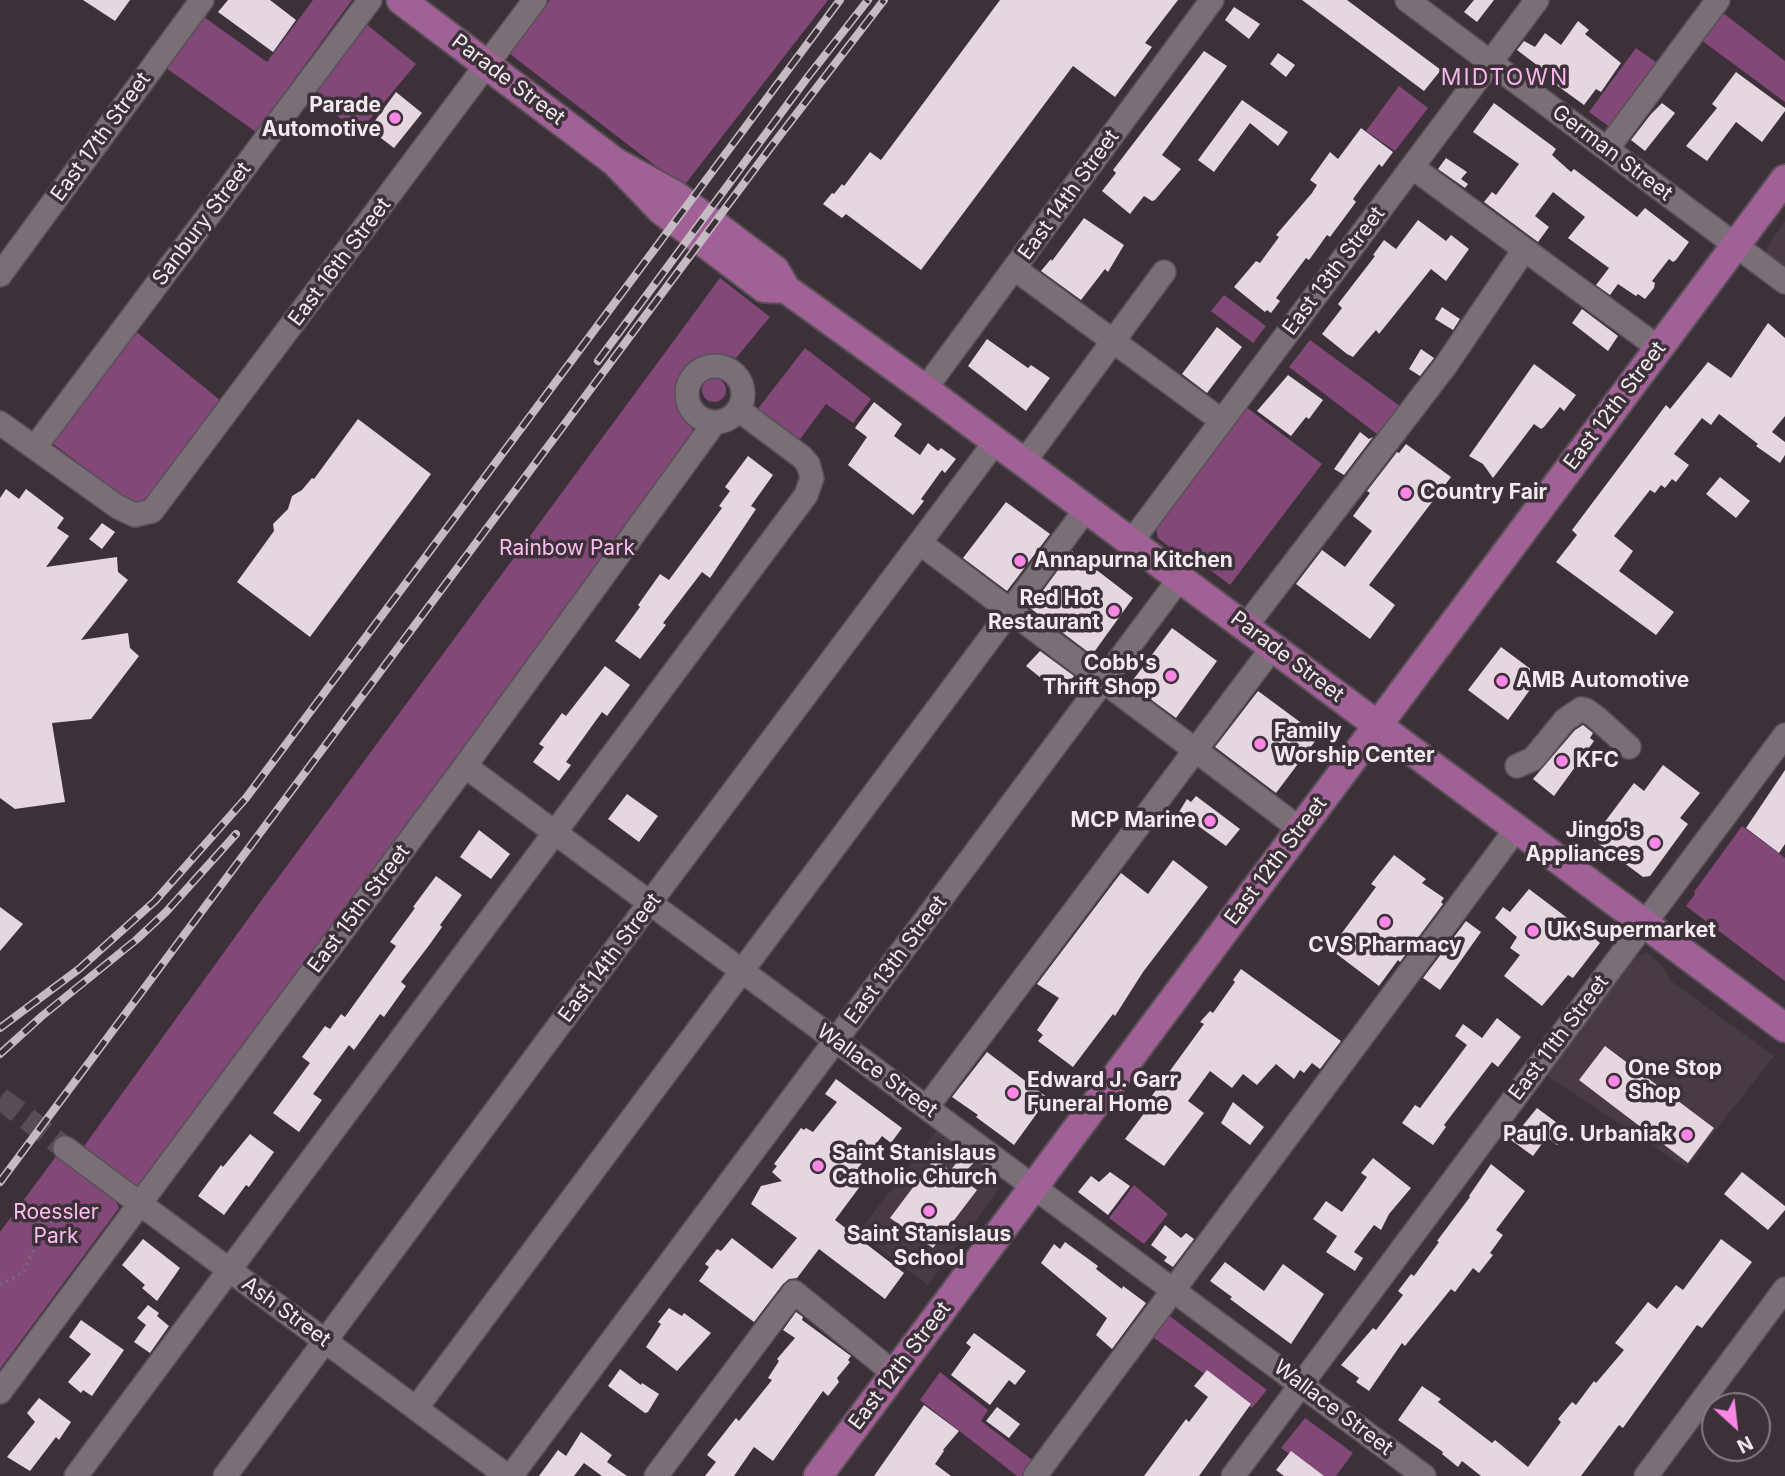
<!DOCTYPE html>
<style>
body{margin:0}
#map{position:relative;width:1785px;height:1476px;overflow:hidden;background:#3c3139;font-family:Inter,sans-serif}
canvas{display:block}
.north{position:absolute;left:1701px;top:1392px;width:70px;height:70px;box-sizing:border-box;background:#3c3139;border:2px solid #857b82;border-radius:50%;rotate:153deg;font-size:19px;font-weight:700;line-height:28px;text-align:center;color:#f2ebf0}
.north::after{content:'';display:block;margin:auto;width:24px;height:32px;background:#fa87e6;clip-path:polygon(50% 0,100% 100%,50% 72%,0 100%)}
</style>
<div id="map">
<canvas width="1785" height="1476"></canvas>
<div class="north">N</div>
</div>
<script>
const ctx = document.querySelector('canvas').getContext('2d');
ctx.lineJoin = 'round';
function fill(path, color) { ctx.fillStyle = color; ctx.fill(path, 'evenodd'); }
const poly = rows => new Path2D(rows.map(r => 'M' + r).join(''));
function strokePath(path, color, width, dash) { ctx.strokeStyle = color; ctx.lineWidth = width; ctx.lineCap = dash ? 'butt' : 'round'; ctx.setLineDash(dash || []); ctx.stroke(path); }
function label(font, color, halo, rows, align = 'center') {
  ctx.font = font + ' Inter,sans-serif'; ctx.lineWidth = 7; ctx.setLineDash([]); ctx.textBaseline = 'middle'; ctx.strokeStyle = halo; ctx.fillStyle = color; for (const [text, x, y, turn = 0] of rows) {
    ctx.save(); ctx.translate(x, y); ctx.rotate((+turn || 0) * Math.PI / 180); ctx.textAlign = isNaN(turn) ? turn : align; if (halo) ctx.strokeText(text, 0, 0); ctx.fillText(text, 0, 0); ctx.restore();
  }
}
fill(poly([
 [1785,222,1785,271,1767,255,1767,247],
 [1647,953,1662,965,1671,981,1774,1056,1686,1168,1546,1075,1634,957],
 [937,1130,994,1174,999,1179,999,1189,928,1285,858,1233]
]), '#493b46');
fill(poly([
 [313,0,352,0,256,132,166,68,204,17,267,62],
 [550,0,828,0,683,187,510,54],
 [1718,9,1785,61,1785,102,1697,37],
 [361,20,416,64,360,131,308,97],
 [1636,48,1661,66,1614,130,1589,112],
 [1399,86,1428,108,1395,151,1366,131],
 [720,278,770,317,736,358,717,354,701,356,688,364,678,387,677,396,679,406,693,424,692,436,596,571,139,1185,133,1187,82,1149,261,901],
 [1224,295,1266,326,1253,343,1211,311],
 [134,330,221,401,151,496,139,503,127,500,48,440],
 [1310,340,1404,409,1381,437,1289,367],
 [805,348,871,399,853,423,826,404,795,446,753,415],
 '702 390a12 12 0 1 1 24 0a12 12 0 1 1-24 0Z',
 [1246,407,1322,464,1230,585,1188,553,1173,550,1158,538,1156,528],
 [1742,826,1785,858,1785,981,1686,906,1695,894,1694,892],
 [57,1155,115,1198,119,1208,0,1369,0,1232],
 [1134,1185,1168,1214,1144,1244,1109,1218],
 [1163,1311,1267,1390,1252,1408,1147,1333],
 [940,1372,988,1410,981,1421,1039,1465,1031,1476,1017,1476,920,1400],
 [1305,1418,1353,1453,1336,1476,1320,1476,1281,1448]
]), '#824877');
fill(poly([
 [83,0,130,0,115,21],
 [228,0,270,0,296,20,273,52,218,12],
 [1000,0,1178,0,1145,43,1152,47,1115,97,1073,66,921,270,846,214,842,218,823,204,832,193,834,194,842,184,844,186,870,152,881,160],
 [1302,0,1347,0,1441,70,1424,91],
 [1474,0,1494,0,1477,22,1464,12],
 [1234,7,1260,24,1249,39,1225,20],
 [1578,21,1589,30,1585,34,1621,63,1601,92,1596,89,1584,105,1555,84,1558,81,1517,50,1524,41,1535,47,1545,33,1561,45],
 [1204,51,1227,66,1162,155,1181,169,1155,200,1152,201,1144,196,1130,214,1102,191,1116,173,1113,170],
 [1278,53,1295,65,1286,77,1270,64],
 [1736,72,1785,108,1785,111,1762,142,1736,122,1707,161,1686,146,1717,108,1712,104],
 [396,92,422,113,394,148,369,129],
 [1242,100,1288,132,1278,146,1250,123,1214,172,1198,160],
 [1494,103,1551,145,1556,149,1552,155,1571,172,1574,169,1637,217,1645,208,1689,242,1676,260,1673,262,1669,259,1652,281,1655,283,1654,288,1645,299,1638,294,1636,296,1618,284,1610,295,1596,285,1609,268,1568,238,1585,217,1553,192,1535,216,1549,227,1538,242,1484,202,1492,192,1496,195,1519,164,1473,132],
 [1662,103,1675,113,1645,151,1631,140,1651,114],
 [1361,128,1393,152,1382,167,1379,164,1364,184,1353,199,1356,202,1330,237,1327,235,1309,260,1306,258,1276,298,1280,301,1271,313,1267,310,1265,312,1234,287,1256,261,1260,263,1279,237,1276,235,1312,193,1317,185,1310,180,1330,152,1338,159],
 [1446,158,1467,172,1461,179,1468,184,1465,188,1438,169],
 [1084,218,1124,245,1108,272,1105,269,1081,300,1041,271,1051,259,1052,261],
 [1418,220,1446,241,1451,235,1469,249,1446,281,1431,269,1379,334,1376,330,1353,357,1347,354,1322,334,1342,308,1338,304,1375,256,1373,255,1384,240,1396,249],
 [1442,307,1460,319,1453,330,1435,319],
 [1582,309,1618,336,1608,351,1572,323],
 [1768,323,1785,338,1785,416,1772,432,1785,442,1785,455,1780,463,1756,446,1758,444,1719,414,1711,425,1702,418,1674,454,1689,465,1676,482,1672,479,1665,488,1661,485,1655,493,1650,490,1614,536,1633,551,1619,571,1674,612,1656,635,1556,562,1577,535,1572,530,1666,405,1670,409,1708,362,1731,378],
 [1217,327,1242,347,1207,393,1182,374],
 [987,339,1028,368,1031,365,1050,378,1026,411,968,366],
 [1421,349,1434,358,1420,376,1409,369],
 [1534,364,1576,395,1564,411,1560,407,1544,427,1541,429,1534,424,1493,478,1483,464,1469,456],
 [1288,375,1323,400,1309,419,1306,417,1291,436,1257,411],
 [874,402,902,424,894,436,920,455,928,443,938,451,941,448,956,459,945,473,942,470,921,499,924,501,913,515,848,465,867,437,855,428,857,425],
 [358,419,431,474,310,637,237,582,274,531,273,524,288,509,292,496,302,490,312,478,314,479],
 [1360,432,1369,439,1373,437,1344,475,1334,469],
 [1406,444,1451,477,1369,585,1395,605,1370,639,1296,584,1322,550,1345,567,1372,531,1353,516,1370,493,1367,491,1397,452,1399,453],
 [748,456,773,475,751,506,756,509,710,578,702,572,663,623,666,625,640,659,615,641,640,607,638,605,660,574,669,580,722,508,719,506,730,491,725,487],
 [1720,477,1750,501,1736,518,1706,494],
 [6,489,19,499,26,489,64,518,57,528,69,536,46,567,117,557,118,572,128,580,81,640,128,633,130,648,139,656,91,719,52,723,65,802,15,809,0,798,0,498],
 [1006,502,1050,534,1007,591,963,558],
 [102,523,115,532,102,549,89,539],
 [1072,551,1133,598,1092,655,1030,608],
 [1172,628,1217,661,1176,718,1130,684],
 [1501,647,1540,676,1508,720,1468,690],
 [1040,651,1074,676,1061,694,1026,666],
 [605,666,630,685,607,716,602,712,566,762,571,765,559,781,533,762,544,747,539,744,562,713,566,716],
 [1258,691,1319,736,1276,793,1215,747],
 [1583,725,1593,733,1590,738,1594,741,1554,796,1533,779,1575,730],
 [1663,765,1700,793,1680,818,1688,824,1650,876,1643,877,1592,839,1634,783,1644,791],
 [1785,770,1785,844,1779,853,1746,828],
 [627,794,658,816,639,842,608,819],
 [1196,796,1240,829,1226,846,1179,812,1187,799,1191,802],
 [479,830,510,854,491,879,460,857],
 [1394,855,1426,879,1422,883,1444,898,1441,902,1443,904,1400,962,1398,960,1379,986,1330,949,1376,887,1371,884],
 [1173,860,1208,887,1143,972,1115,1016,1113,1014,1073,1067,1038,1041,1043,1035,1037,1030,1059,998,1037,984,1121,873,1148,894],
 [436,876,462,895,440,925,442,927,430,944,401,982,406,986,384,1017,380,1014,354,1050,349,1045,313,1094,322,1100,299,1132,273,1113,310,1063,302,1057,325,1026,330,1029,341,1014,345,1017,396,946,390,942,415,908,413,907],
 [1529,889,1570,920,1570,918,1600,943,1573,978,1568,975,1542,1006,1504,976,1520,955,1510,948,1517,937,1495,918,1503,907,1510,912],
 [0,907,23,924,0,951],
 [1466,921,1481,932,1440,990,1423,978],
 [1241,969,1341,1041,1320,1069,1312,1063,1304,1073,1300,1070,1294,1079,1276,1064,1257,1085,1243,1074,1232,1088,1210,1071,1188,1101,1204,1113,1164,1166,1125,1139,1151,1104,1148,1101,1204,1024,1200,1022,1210,1011,1213,1013,1235,982,1233,980],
 [1497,1018,1521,1037,1498,1067,1492,1062,1444,1125,1446,1127,1433,1145,1402,1123,1415,1105,1420,1108,1467,1045,1455,1036,1463,1024,1482,1038],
 [1605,1046,1714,1128,1688,1163,1579,1080],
 [987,1052,1048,1098,1014,1145,976,1117,978,1115,952,1097],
 [836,1079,902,1128,891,1143,882,1136,857,1170,867,1177,835,1220,904,1273,885,1299,819,1249,797,1278,789,1279,783,1284,754,1322,699,1281,709,1267,705,1264,717,1249,721,1251,732,1238,772,1269,797,1238,751,1204,761,1186,782,1181,772,1172,777,1166,774,1164,801,1128,804,1130,806,1128,813,1132,837,1102,825,1094],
 [1233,1102,1264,1127,1250,1145,1221,1123],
 [1537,1108,1568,1131,1557,1145,1547,1137,1533,1156,1511,1140],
 [250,1134,274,1152,249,1187,246,1185,224,1215,198,1196,221,1165,223,1167],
 [964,1153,975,1161,960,1178,977,1190,933,1248,890,1218,935,1158,950,1171],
 [1373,1158,1411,1188,1389,1214,1381,1230,1374,1225,1354,1252,1363,1258,1355,1271,1326,1252,1337,1236,1313,1219,1326,1201,1342,1212,1367,1177,1361,1173],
 [1491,1164,1525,1191,1496,1230,1503,1235,1490,1253,1493,1255,1479,1273,1473,1268,1455,1292,1451,1289,1405,1346,1402,1343,1369,1391,1356,1382,1359,1378,1341,1365,1373,1328,1376,1330,1403,1295,1398,1291,1411,1274,1414,1276,1439,1242,1437,1241,1470,1197,1469,1196],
 [1110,1172,1130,1186,1108,1215,1078,1192,1091,1176,1099,1182],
 [1742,1172,1785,1206,1785,1210,1768,1230,1724,1194],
 [1165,1225,1181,1238,1186,1233,1194,1239,1173,1267,1164,1261,1167,1257,1151,1245],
 [143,1239,180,1268,157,1301,142,1288,145,1285,122,1265],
 [1721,1239,1752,1262,1702,1328,1697,1325,1623,1428,1619,1425,1581,1476,1481,1476,1462,1461,1458,1467,1442,1454,1443,1452,1398,1420,1422,1386,1441,1399,1438,1402,1492,1443,1495,1440,1528,1467,1561,1422,1558,1419,1572,1402,1576,1405,1594,1381,1596,1383,1624,1350,1615,1343,1648,1302,1657,1309,1676,1285,1683,1290],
 [1065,1242,1098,1266,1096,1269,1122,1289,1123,1286,1146,1303,1112,1349,1096,1335,1107,1318,1041,1263,1054,1244,1060,1249],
 [1225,1262,1264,1291,1283,1264,1324,1294,1291,1344,1230,1299,1232,1297,1210,1281],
 [148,1305,159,1313,157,1316,169,1326,150,1353,134,1342,146,1325,137,1318],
 [669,1308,682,1316,684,1313,711,1333,677,1371,646,1347,661,1324,658,1322],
 [796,1312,803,1317,802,1320,851,1356,848,1360,850,1362,837,1378,839,1382,828,1396,823,1391,773,1461,754,1447,734,1476,705,1476,716,1462,707,1455,736,1418,739,1421,772,1380,768,1378,779,1361,777,1359,795,1338,783,1330],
 [81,1320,124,1350,92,1396,83,1390,81,1393,68,1382,91,1354,69,1337],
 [974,1333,1026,1371,1015,1385,1009,1380,990,1405,951,1375,971,1347,966,1343],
 [620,1369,641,1385,642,1383,659,1394,648,1412,645,1413,608,1386],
 [1207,1370,1251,1404,1199,1476,1144,1476,1186,1419,1189,1422,1208,1397,1194,1386],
 [39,1398,71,1422,59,1440,56,1437,30,1471,7,1457,35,1422,27,1413],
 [924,1405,959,1431,943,1450,944,1451,935,1464,951,1476,874,1476],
 [997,1407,1020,1424,1009,1438,986,1421],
 [581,1432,612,1455,607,1462,627,1476,602,1476,584,1463,574,1476,539,1476,558,1450,566,1456],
 [1291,1451,1324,1476,1284,1476,1276,1470]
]), '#e5d7e1');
strokePath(poly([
 [0,1098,65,1148]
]), '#574d54', 23, [23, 11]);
const minor = poly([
 [1407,0,1785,282],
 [1607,149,1718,0],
 [1412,167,1659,348],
 [1015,269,1222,421],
 [0,275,202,0],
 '687 394a28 28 0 1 1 56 0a28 28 0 1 1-56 0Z',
 [925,389,1212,0],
 [0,423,118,507,135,515,152,511,535,0],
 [35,447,370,0],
 [1024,462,1164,272],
 [1132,541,1537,0],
 [920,543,1300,829],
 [1246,626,1446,365,1524,250],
 [465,766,1424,1476],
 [1517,766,1533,759,1565,720,1581,709,1586,710,1597,718,1629,747],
 [927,1107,1273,647],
 [65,1148,507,1476],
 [0,1392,465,766,715,422],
 [417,1407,1087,508],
 [76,1476,806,495,812,478,808,464,802,457,739,410],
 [225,1476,649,904,996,441],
 [511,1476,1180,578],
 [656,1476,794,1292,895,1374],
 [1035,1476,1517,828],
 [1233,1476,1785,735],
 [1646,1476,1785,1289]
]);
const major = poly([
 [401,0,615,162,661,210,764,288,786,289],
 [615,162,675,195,775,270,786,289,925,389,1785,1028],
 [818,1476,1785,179]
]);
strokePath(minor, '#585056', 26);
strokePath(major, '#585056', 32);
strokePath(poly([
 [0,1285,24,1272,40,1234,52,1221,72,1212,89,1216,99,1222]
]), '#766c73', 3.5, [2, 5]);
strokePath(minor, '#7a6e77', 23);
strokePath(major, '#a16196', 28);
const rail = poly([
 [598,361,807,78,868,0],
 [0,1028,79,969,155,901,246,798,840,0],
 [0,1054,42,1016,136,940,166,912,236,834],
 [0,1182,771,147,884,0]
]);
strokePath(rail, '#c4bcc2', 8);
strokePath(rail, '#3c3139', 5, [16]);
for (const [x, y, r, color] of [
 [395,118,7,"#fa87e6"],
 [1406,493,7,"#fa87e6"],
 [1020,561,7,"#fa87e6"],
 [1114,611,7,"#fa87e6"],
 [1171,676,7,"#fa87e6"],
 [1502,681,7,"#fa87e6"],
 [1260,744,7,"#fa87e6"],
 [1562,761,7,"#fa87e6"],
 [1210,821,7,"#fa87e6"],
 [1655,843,7,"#fa87e6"],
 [1385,922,7,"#fa87e6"],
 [1533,931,7,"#fa87e6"],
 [1614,1081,7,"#fa87e6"],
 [1013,1093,7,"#fa87e6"],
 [1687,1135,7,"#fa87e6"],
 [818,1166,7,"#fa87e6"],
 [929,1211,7,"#fa87e6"]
]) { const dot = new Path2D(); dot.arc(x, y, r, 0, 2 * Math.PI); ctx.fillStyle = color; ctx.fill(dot); strokePath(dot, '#3c3139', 2.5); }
label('21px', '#f2ebf0', '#3c3139', [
 ["Parade Street",508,80,37],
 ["East 17th Street",101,137,-54],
 ["German Street",1612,153,37],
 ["East 14th Street",1069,195,-54],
 ["Sanbury Street",202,224,-53],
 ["East 16th Street",340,262,-53],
 ["East 13th Street",1334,271,-53],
 ["East 12th Street",1615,406,-53],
 ["Parade Street",1287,657,37],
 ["East 12th Street",1276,861,-53],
 ["East 15th Street",359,909,-53],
 ["East 14th Street",610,958,-53],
 ["East 13th Street",896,960,-53],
 ["East 11th Street",1559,1038,-53],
 ["Wallace Street",877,1071,36],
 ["Ash Street",286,1312,36],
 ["East 12th Street",900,1366,-53],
 ["Wallace Street",1333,1408,37]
]);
label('bold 21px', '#f2ebf0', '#3c3139', [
 ["Parade",381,106,"right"],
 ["Automotive",381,130,"right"],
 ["Country Fair",1420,493],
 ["Annapurna Kitchen",1034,561],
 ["Red Hot",1100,599,"right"],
 ["Restaurant",1100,623,"right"],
 ["Cobb's",1157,664,"right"],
 ["Thrift Shop",1157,688,"right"],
 ["AMB Automotive",1516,681],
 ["Family",1274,732],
 ["Worship Center",1274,756],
 ["KFC",1576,761],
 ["MCP Marine",1196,821,"right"],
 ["Jingo's",1641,831,"right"],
 ["Appliances",1641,855,"right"],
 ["UK Supermarket",1547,931],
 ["CVS Pharmacy",1385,946,"center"],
 ["One Stop",1628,1069],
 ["Shop",1628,1093],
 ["Edward J. Garr",1027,1081],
 ["Funeral Home",1027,1105],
 ["Paul G. Urbaniak",1673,1135,"right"],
 ["Saint Stanislaus",832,1154],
 ["Catholic Church",832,1178],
 ["Saint Stanislaus",929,1235,"center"],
 ["School",929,1259,"center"]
], 'left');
label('21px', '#fcbeef', '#3c3139', [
 ["Rainbow Park",567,549],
 ["Roessler",56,1213],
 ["Park",56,1237]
]);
ctx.letterSpacing = '2px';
label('23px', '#f6b5e9', '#3c3139', [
 ["MIDTOWN",1505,78]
]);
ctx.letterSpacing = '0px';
</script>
